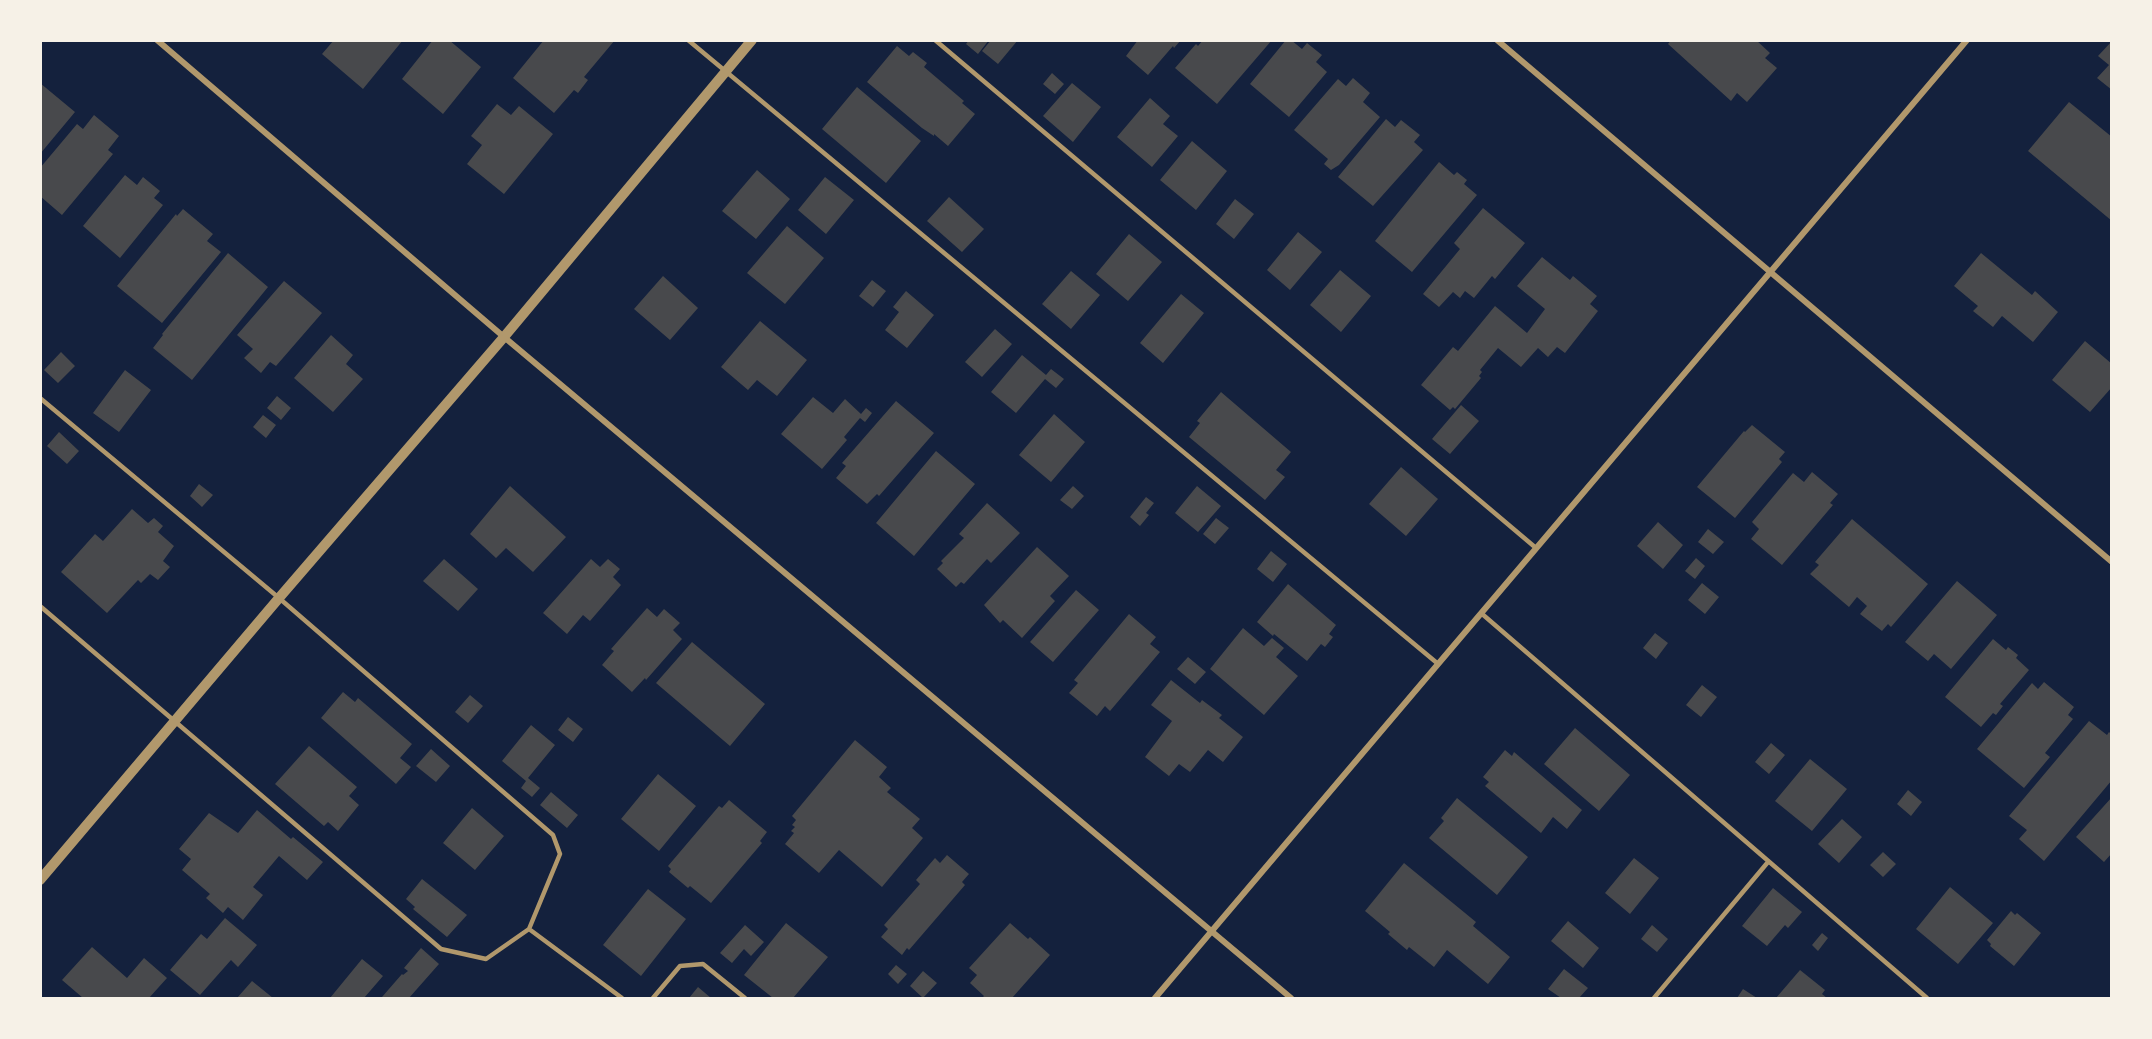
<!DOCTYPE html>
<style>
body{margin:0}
#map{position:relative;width:2152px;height:1039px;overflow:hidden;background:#14213d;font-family:"Golos Text",sans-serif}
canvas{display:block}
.frame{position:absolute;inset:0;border:42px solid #f6f1e7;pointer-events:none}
</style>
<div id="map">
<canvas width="2152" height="1039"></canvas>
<div class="frame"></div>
</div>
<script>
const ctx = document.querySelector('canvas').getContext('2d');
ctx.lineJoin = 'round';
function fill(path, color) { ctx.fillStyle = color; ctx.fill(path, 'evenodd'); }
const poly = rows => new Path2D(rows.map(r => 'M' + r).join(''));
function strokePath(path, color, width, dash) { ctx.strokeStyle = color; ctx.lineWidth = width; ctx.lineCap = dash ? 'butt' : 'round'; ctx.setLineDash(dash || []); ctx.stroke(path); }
fill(poly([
 [334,40,403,40,363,89,322,54],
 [433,40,449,40,481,67,443,114,402,79],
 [544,40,615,40,584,77,588,80,578,93,574,90,554,113,513,78],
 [969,40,989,40,978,54,966,44],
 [991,40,1018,40,998,64,982,51],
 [1138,40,1181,40,1174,48,1173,46,1148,75,1126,56],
 [1203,40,1272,40,1217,104,1175,68,1196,44,1198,46],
 [1286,40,1291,40,1302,49,1307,43,1322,55,1316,62,1327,72,1289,117,1250,84],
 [1671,40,1756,40,1770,53,1765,58,1777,68,1747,102,1737,93,1731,101,1668,44],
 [2112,41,2112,90,2097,78,2109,65,2098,56],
 [897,46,909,56,913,52,927,63,924,67,964,101,962,103,975,114,948,146,934,134,934,136,922,128,867,82],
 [1052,73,1064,84,1055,94,1043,84],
 [1353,78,1370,93,1363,102,1380,117,1339,165,1331,170,1324,164,1328,159,1294,130,1338,79,1346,86],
 [40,83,75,112,40,154],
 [1072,83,1101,107,1073,142,1043,116],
 [857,87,921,141,886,183,822,129],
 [1150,98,1170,116,1163,124,1178,136,1152,167,1117,137],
 [2069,102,2112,137,2112,221,2028,151],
 [497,104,511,115,519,106,553,134,504,194,467,164,482,145,471,136],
 [94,115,119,136,108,150,113,154,62,215,40,196,40,168,77,124,83,129],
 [1386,119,1395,127,1401,120,1420,135,1414,142,1423,150,1373,206,1338,177],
 [1192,141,1227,171,1196,210,1160,180],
 [1439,162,1454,175,1457,172,1467,180,1464,184,1477,195,1412,272,1375,241],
 [757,170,790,199,756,239,722,211],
 [125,175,137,185,143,177,160,191,154,198,163,205,120,258,83,226],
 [825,177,854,200,826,234,798,210],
 [949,197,984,229,962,252,927,221],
 [1235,199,1254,214,1234,239,1216,224],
 [1483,208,1525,243,1495,279,1492,276,1474,298,1465,291,1460,298,1453,292,1439,307,1423,294,1460,249,1454,243],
 [183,209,213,234,207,241,221,252,162,323,117,286,176,214,177,216],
 [787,226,824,258,785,304,747,273],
 [1298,232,1322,252,1290,290,1267,270],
 [1129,234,1162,262,1128,301,1096,274],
 [228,253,268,287,192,380,153,348,163,335,162,334],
 [1981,253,2032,295,2035,291,2058,312,2033,342,2002,316,1993,327,1973,311,1978,306,1954,286],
 [1542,257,1570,280,1573,276,1597,296,1590,304,1598,311,1565,353,1557,347,1548,357,1538,348,1521,367,1498,348,1480,370,1482,372,1479,376,1481,378,1455,409,1453,407,1450,410,1421,385,1453,347,1458,351,1495,306,1527,333,1545,309,1517,286],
 [1340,270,1371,296,1341,332,1310,305],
 [1071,271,1100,295,1071,329,1042,304],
 [663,276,698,308,670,340,634,309],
 [872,280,886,291,873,307,859,296],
 [284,281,322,313,276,366,270,362,261,373,244,358,253,349,237,335],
 [906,291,934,315,907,348,885,330,899,312,893,307],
 [1181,294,1204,313,1163,363,1140,343],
 [760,321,807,360,777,396,757,380,748,390,721,367],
 [995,329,1012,344,982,377,965,362],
 [331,335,353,355,346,364,363,379,333,412,294,378],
 [2085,341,2112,364,2112,387,2090,412,2052,380],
 [61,352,75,366,58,383,44,370],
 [1022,355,1046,375,1051,369,1064,379,1056,388,1045,379,1016,413,991,392],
 [125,370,151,390,119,432,93,413],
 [1221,392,1291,452,1276,470,1285,477,1265,500,1189,437,1200,423,1197,421],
 [277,396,291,408,281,420,267,408],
 [813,397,833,413,845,399,861,414,866,408,872,413,865,422,860,418,844,437,847,440,822,469,781,434],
 [896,401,934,433,879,496,877,494,867,504,836,478,846,466,842,463],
 [1461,405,1479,421,1450,454,1432,439],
 [1054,414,1085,442,1051,482,1019,455],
 [263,415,276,425,266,438,253,427],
 [1752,425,1785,452,1779,459,1782,462,1735,518,1697,487,1744,431,1745,432],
 [59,432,79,451,67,464,47,446],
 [936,451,975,484,914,556,876,523],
 [1401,467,1438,499,1406,536,1369,504],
 [1812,472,1838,494,1830,503,1833,505,1782,565,1751,539,1759,529,1752,522,1793,473,1804,482],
 [199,484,213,495,202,507,190,496],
 [510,486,566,537,533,572,506,548,496,558,470,534],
 [1073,486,1084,496,1072,509,1060,500],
 [1197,486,1221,506,1198,532,1175,513],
 [1146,497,1154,503,1146,513,1149,515,1140,526,1130,517],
 [987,503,1020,533,991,563,987,559,964,584,961,582,956,587,937,569,943,563,941,561,964,538,959,534],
 [132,509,148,523,154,518,163,526,158,532,174,546,163,561,170,567,158,580,150,574,141,583,138,580,107,613,61,572,95,534,103,541],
 [1216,518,1229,528,1215,544,1203,534],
 [1852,519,1928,584,1891,627,1888,624,1882,631,1860,614,1867,606,1857,597,1849,607,1810,574,1819,565,1815,562],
 [1658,522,1683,545,1663,569,1637,546],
 [1708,529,1724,542,1713,554,1698,542],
 [1037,547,1069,576,1050,596,1055,601,1022,638,1003,620,1000,623,984,605],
 [1271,551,1287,564,1273,582,1257,569],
 [1696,558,1705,566,1695,579,1685,571],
 [444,559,478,589,458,611,423,581],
 [591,559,600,567,608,559,620,569,613,577,621,585,590,621,583,615,567,634,543,613],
 [1957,581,1997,615,1951,669,1934,654,1928,661,1905,642],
 [1702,583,1719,597,1705,614,1688,600],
 [1288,584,1336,625,1329,634,1333,637,1325,647,1321,644,1307,661,1274,634,1273,636,1257,622],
 [1076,590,1099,610,1053,662,1030,642],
 [647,608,657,617,664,609,680,623,673,630,682,639,646,680,645,678,632,692,602,665,614,651,611,649],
 [1129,614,1156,637,1150,644,1160,652,1110,711,1105,706,1097,716,1069,693,1078,683,1074,680],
 [1243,628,1264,646,1272,638,1284,648,1276,657,1298,676,1264,715,1210,669],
 [1655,633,1668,643,1656,659,1643,648],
 [1993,639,2006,650,2008,647,2018,655,2016,658,2029,670,2000,704,2003,706,1996,715,1993,713,1981,727,1945,697],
 [692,642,765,704,730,746,656,683],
 [1188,657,1206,672,1195,684,1177,669],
 [1171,680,1200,703,1202,700,1222,715,1219,718,1243,737,1223,762,1208,750,1190,772,1179,764,1169,776,1145,757,1172,721,1151,705],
 [2044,682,2074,707,2068,715,2073,719,2045,753,2050,757,2024,788,1977,749,2032,683,2038,689],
 [1702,685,1717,697,1701,717,1686,705],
 [343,692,355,702,358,698,412,744,400,758,411,767,396,784,321,718],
 [470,695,483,706,468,723,455,712],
 [568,717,583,729,573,742,558,730],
 [2089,721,2107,735,2109,732,2112,735,2112,780,2044,861,2019,839,2027,830,2009,816],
 [531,725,555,745,528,778,540,788,532,797,521,788,526,781,502,761],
 [1575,728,1630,775,1599,811,1544,764],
 [855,740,887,767,879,777,891,788,887,792,920,819,912,828,923,838,882,887,839,850,819,873,785,844,794,833,791,831,795,827,792,825,796,820,792,816],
 [1771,743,1785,755,1769,774,1755,762],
 [309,746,357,787,349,796,359,805,338,831,328,822,324,826,275,784],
 [431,749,450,766,436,782,416,766],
 [1505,750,1512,756,1514,752,1582,810,1567,829,1553,817,1541,833,1485,786,1489,782,1483,777],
 [1810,759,1847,789,1812,831,1775,801],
 [658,774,696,806,659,851,621,819],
 [1908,790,1922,802,1911,816,1897,804],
 [551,792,578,815,567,828,540,805],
 [2112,797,2112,853,2104,862,2076,837],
 [1457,798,1528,857,1497,895,1429,838,1444,821,1441,818],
 [729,800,767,832,760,841,762,843,711,903,690,886,688,888,669,872,671,869,668,866,719,806,722,808],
 [472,808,504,836,475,870,443,843],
 [257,810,291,839,293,837,323,862,307,880,279,856,253,887,263,895,243,920,228,907,223,913,206,898,210,894,182,870,191,859,179,849,209,813,238,833],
 [1842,819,1862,837,1839,863,1818,844],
 [1883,852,1896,864,1883,877,1870,865],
 [947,855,969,874,962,882,965,885,909,950,907,948,902,955,881,937,888,929,884,925,920,884,916,880,935,858,940,863],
 [1634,858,1659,878,1630,914,1605,893],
 [1404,863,1476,922,1473,926,1510,957,1488,984,1447,950,1434,967,1409,947,1407,950,1388,934,1390,932,1365,911],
 [422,879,467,915,447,937,413,909,415,907,406,899],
 [1950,887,1993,923,1958,964,1916,929],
 [1773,888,1802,912,1788,928,1785,925,1767,946,1742,926],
 [648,889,686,919,641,976,603,945],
 [2011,911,2015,915,2017,913,2041,933,2014,966,1990,946,1991,944,1987,940],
 [225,918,257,945,238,967,231,960,200,995,170,970,201,934,207,939],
 [1568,921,1599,948,1583,968,1551,941],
 [786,923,828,957,793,998,773,998,744,975],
 [1010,923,1028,939,1030,937,1050,955,1012,998,982,998,984,996,970,983,977,975,969,968],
 [745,925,764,942,751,956,744,949,732,963,720,953],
 [1652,925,1668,939,1657,952,1641,939],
 [1822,933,1828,938,1818,951,1812,945],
 [92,947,127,978,144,958,167,978,149,998,83,998,62,980],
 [421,948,439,964,409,998,383,998,382,997,402,974,403,975,408,971,404,968],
 [362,959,383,976,364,998,330,998],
 [896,965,907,974,898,984,888,974],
 [1564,969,1588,988,1579,998,1561,998,1548,989],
 [1800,970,1825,990,1822,994,1827,998,1776,998],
 [923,971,937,983,923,998,910,986],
 [252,981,273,998,237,998],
 [698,987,711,998,689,998],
 [1743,989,1757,998,1737,998]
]), '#48494c');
strokePath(poly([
 [688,40,1437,663],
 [935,40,1536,548],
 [40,398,279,598,553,835,560,854,529,929,486,959,441,949,40,606],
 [1481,613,1927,998],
 [529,929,622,998],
 [653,998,680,966,703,964,745,998],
 [1654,998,1768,862]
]), '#b1986c', 4.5);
strokePath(poly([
 [157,40,504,337,1291,998],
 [1497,40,2112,562],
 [1155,998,1967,40]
]), '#b1986c', 6);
strokePath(poly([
 [40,880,279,598,504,337,752,40]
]), '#b1986c', 10);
</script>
